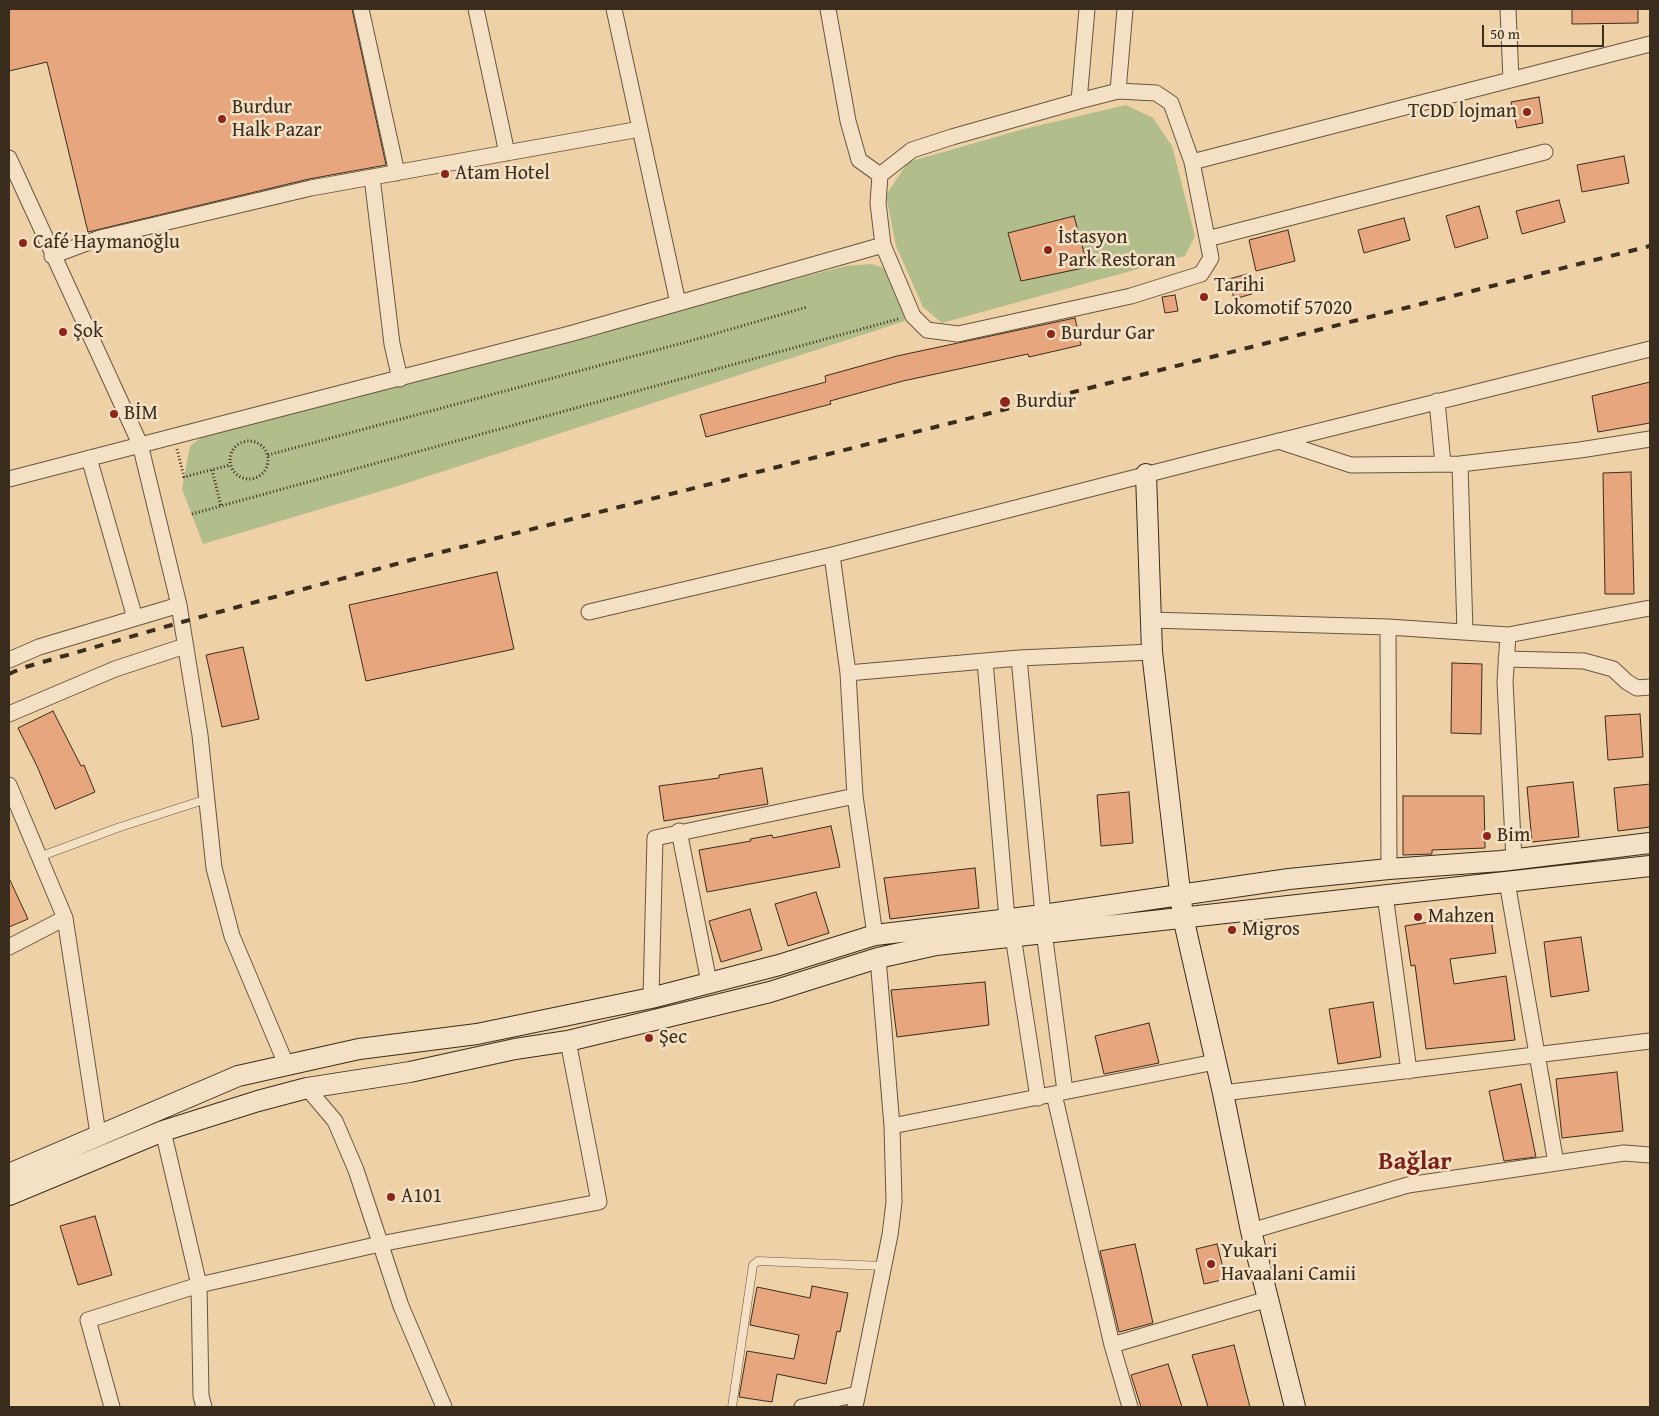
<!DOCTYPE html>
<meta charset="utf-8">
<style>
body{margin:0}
#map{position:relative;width:1659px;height:1416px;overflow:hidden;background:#eed1a6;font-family:"Gentium Book Plus",serif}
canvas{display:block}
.frame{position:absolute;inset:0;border:10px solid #3a2d1e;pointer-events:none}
.scale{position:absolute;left:1482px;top:25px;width:122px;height:22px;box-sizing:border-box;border:2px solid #3a2d1e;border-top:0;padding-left:6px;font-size:15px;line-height:18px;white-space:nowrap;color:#3a2d1e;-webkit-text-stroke:4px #f4e1c5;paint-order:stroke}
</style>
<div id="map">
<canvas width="1659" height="1416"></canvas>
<div class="frame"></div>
<div class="scale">50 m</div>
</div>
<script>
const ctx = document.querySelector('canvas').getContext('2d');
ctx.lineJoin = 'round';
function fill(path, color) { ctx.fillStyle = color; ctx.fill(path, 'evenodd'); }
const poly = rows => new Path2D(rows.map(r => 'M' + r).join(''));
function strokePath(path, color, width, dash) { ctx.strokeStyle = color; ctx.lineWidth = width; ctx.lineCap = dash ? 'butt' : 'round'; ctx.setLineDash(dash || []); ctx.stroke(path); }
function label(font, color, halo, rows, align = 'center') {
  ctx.font = font + ' "Gentium Book Plus",serif'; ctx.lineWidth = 5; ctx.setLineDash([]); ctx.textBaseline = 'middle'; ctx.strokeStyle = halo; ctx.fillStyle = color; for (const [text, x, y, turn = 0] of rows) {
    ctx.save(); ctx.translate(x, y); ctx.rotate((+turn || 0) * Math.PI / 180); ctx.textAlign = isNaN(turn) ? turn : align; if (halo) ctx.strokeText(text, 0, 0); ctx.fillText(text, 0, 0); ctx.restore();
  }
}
fill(poly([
 [1126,105,1153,118,1172,146,1195,236,1185,256,942,323,923,307,896,246,886,195,908,162,1024,129],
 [872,264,891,271,899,287,905,321,398,486,203,544,182,489,190,446,217,426,846,266]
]), '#b2bd8c');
const building = poly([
 [9,9,352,9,386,165,309,179,88,232,47,62,9,71,9,9],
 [1572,9,1638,9,1638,23,1572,24,1572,9],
 [1539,97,1543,123,1517,128,1511,102,1539,97],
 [1624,156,1629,183,1582,192,1577,165,1624,156],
 [1559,200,1565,222,1522,234,1516,211,1559,200],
 [1479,206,1488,238,1455,248,1446,216,1479,206],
 [1074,216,1088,267,1021,281,1008,233,1074,216],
 [1404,218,1410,240,1364,253,1358,230,1404,218],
 [1288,230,1295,261,1256,271,1249,240,1288,230],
 [1247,274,1252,294,1234,299,1229,279,1247,274],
 [1175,295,1178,311,1165,313,1162,297,1175,295],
 [1075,318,1081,345,1029,357,1028,354,903,381,830,401,831,404,706,437,700,415,826,382,825,376,897,356,1075,318],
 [1650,382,1650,423,1598,432,1592,396,1650,382],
 [1631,472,1634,594,1605,594,1603,473,1631,472],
 [497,572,514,649,366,681,349,605,497,572],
 [243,647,259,719,222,727,206,655,243,647],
 [1452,663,1482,664,1481,734,1451,733,1452,663],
 [53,711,81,766,84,765,95,792,55,809,37,766,18,728,53,711],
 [1640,714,1643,757,1608,760,1605,716,1640,714],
 [762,768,768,804,664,821,659,786,719,778,719,775,762,768],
 [1573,782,1579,837,1532,842,1527,787,1573,782],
 [1650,784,1650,827,1618,831,1614,788,1650,784],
 [1129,792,1133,843,1101,846,1097,795,1129,792],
 [1403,796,1484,796,1485,848,1432,850,1432,854,1403,855,1403,796],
 [831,826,840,867,707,892,699,850,751,841,750,839,772,835,773,838,831,826],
 [975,868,979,908,890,919,884,878,975,868],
 [9,878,28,919,9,927,9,878],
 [816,892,829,933,788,946,775,904,816,892],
 [750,909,762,950,721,962,709,921,750,909],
 [1490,912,1496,953,1450,959,1454,984,1506,976,1515,1040,1426,1049,1415,965,1411,966,1405,926,1490,912],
 [1581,937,1589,991,1551,997,1544,942,1581,937],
 [985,982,989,1025,897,1037,891,990,985,982],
 [1373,1002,1381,1057,1338,1064,1329,1009,1373,1002],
 [1149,1023,1159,1063,1104,1074,1095,1036,1149,1023],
 [1617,1072,1623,1131,1562,1138,1556,1079,1617,1072],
 [1521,1084,1536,1157,1504,1161,1489,1091,1521,1084],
 [95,1216,112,1275,78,1285,60,1226,95,1216],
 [1135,1244,1153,1323,1119,1332,1100,1251,1135,1244],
 [1217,1244,1226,1279,1204,1284,1196,1249,1217,1244],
 [812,1286,848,1293,840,1332,837,1331,826,1384,777,1374,772,1402,739,1397,747,1351,794,1359,799,1335,750,1325,757,1287,810,1298,812,1286],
 [1234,1345,1250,1407,1208,1407,1192,1355,1234,1345],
 [1168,1364,1182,1407,1141,1407,1131,1375,1168,1364]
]);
fill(building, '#e7a67d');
strokePath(building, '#3a2d1e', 1);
const lane = poly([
 [39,857,120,827,207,799],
 [732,1407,753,1265,758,1261,884,1266]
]);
const street = poly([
 [361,9,397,173],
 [476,9,507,153],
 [614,9,678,303],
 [828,9,848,121,859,160,880,175],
 [1508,9,1511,80],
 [1118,91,1125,9],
 [1079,101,1087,9],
 [9,158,140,444,179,605,200,735,214,868,232,936,286,1064],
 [372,177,392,344,400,379],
 [1207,239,1545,152],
 [883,245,878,203,880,175,912,150,952,137,1079,101,1118,91,1156,93,1171,103,1192,162,1650,44],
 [52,256,100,238,311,188,640,129],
 [1437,401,1443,464],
 [1278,441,1351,465,1460,464,1580,450,1650,439],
 [89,458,135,618],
 [1460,464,1465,632],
 [9,479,573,333,883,245,913,316,927,330,958,334,1131,296,1201,274,1211,258,1192,162],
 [832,555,848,673,1019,658,1152,652],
 [589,612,832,555,1215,457,1650,349],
 [1150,620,1388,627,1508,635,1650,608],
 [1388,627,1389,869],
 [1508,635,1505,682,1514,860],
 [1019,658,1043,915],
 [1506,659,1584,661,1613,669,1627,682,1637,688,1650,687],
 [9,660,39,647,179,605],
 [985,661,1007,919],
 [848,673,855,796,875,935],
 [9,714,115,669,185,646],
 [9,785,65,918,98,1134],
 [679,831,709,982],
 [1507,882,1556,1163],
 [1385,895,1409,1071],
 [1044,932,1065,1091],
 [1013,936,1038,1098],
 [9,947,65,918],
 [651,998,655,838,855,796],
 [307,1088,335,1121,356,1170,401,1306,444,1407],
 [1223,1093,1650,1041],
 [1054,1094,1112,1345,1130,1407],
 [892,1126,1215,1062],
 [163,1131,199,1285,201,1396,204,1407],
 [1251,1231,1408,1185,1624,1153,1650,1155],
 [1112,1345,1268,1299],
 [112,1407,88,1320,199,1285,380,1244,599,1202,568,1041],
 [802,1407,857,1394],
 [855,1407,890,1235,894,1202,892,1126,878,958]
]);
const secondary = poly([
 [1146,474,1152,652,1183,917,1223,1093,1251,1231,1295,1407],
 [9,1174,238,1076,359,1049,477,1034,651,998,779,965,875,935,1043,915,1289,879,1389,869,1501,861,1650,843],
 [9,1195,163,1131,258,1101,307,1088,410,1072,515,1049,568,1041,770,992,878,958,936,945,1650,866]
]);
strokePath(lane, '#675640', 9);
strokePath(street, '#675640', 17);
strokePath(secondary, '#3a2d1e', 22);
strokePath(poly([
 '230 460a19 19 0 1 1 38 0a19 19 0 1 1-38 0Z',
 [177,449,184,477,230,465],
 [268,455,690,341,807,307],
 [212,470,221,506],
 [192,514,898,319]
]), '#3a2d1e', 3, [1, 2.5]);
strokePath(lane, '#f4e1c5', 8);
strokePath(street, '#f4e1c5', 15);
strokePath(secondary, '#f4e1c5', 20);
strokePath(poly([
 [9,674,22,668,182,622,422,557,1650,246]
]), '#3a2d1e', 4, [9, 9]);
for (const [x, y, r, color] of [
 [1527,112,5,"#8f2418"],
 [222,119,5,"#8f2418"],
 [445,174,5,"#8f2418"],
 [23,243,5,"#8f2418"],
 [1048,250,5,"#8f2418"],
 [1204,297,5,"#8f2418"],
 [63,332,5,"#8f2418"],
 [1051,334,5,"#8f2418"],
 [1005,402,6,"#8f2418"],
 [114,414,5,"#8f2418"],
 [1487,836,5,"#8f2418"],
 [1418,917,5,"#8f2418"],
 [1232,930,5,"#8f2418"],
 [649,1038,5,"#8f2418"],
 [391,1197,5,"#8f2418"],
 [1211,1264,5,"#8f2418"]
]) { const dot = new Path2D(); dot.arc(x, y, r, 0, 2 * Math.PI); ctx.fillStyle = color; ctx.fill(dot); strokePath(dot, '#f4e1c5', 2); }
label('20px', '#3a2d1e', '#f4e1c5', [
 ["Burdur",232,108],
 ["Halk Pazar",232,131],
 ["TCDD lojman",1517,112,"right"],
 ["Atam Hotel",455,174],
 ["İstasyon",1058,238],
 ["Park Restoran",1058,261],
 ["Café Haymanoğlu",33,243],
 ["Tarihi",1214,286],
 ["Lokomotif 57020",1214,309],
 ["Şok",73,332],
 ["Burdur Gar",1061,334],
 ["Burdur",1016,402],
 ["BİM",124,414],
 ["Bim",1497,836],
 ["Mahzen",1428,917],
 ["Migros",1242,930],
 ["Şec",659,1038],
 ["A101",401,1197],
 ["Yukari",1221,1252],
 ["Havaalani Camii",1221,1275]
], 'left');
label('bold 25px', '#7a1f14', '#f4e1c5', [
 ["Bağlar",1415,1163]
]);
</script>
